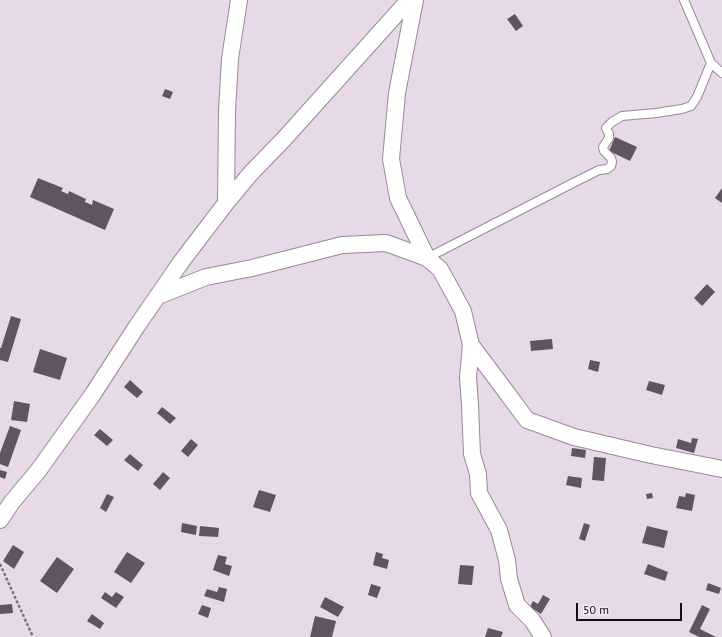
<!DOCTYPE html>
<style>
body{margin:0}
#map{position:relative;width:722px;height:637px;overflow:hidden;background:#e8d9e9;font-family:"PT Sans",sans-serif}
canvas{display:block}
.scale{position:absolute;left:576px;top:603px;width:106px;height:18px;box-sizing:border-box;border:2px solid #120d12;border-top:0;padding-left:5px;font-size:12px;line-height:14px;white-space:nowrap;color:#120d12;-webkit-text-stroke:3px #f5e6f6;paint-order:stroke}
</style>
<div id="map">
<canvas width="722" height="637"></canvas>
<div class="scale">50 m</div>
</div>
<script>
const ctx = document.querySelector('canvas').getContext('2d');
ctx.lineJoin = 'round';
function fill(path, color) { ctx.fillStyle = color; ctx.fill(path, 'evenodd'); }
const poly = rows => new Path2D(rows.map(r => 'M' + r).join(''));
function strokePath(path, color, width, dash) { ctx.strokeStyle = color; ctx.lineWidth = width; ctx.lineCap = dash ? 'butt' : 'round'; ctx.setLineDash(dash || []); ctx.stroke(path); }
fill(poly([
 [515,14,523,26,516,31,507,19],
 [165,89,173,92,170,99,162,96],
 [615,137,637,147,630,161,609,151],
 [38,178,63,188,61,191,68,194,69,191,86,199,85,202,92,205,93,200,114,209,105,230,30,197],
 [722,188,722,203,715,198],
 [707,284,715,292,702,306,694,298],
 [11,316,21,319,8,362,0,360,0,348,1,348],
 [552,339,553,349,531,351,530,341],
 [40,349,67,358,60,380,33,372],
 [590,360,600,362,598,372,588,369],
 [130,380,143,392,137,398,124,387],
 [649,381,665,385,662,395,646,390],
 [14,401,30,404,27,422,11,420],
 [162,407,176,418,170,424,157,413],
 [10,426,21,430,8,467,0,464,0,453],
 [100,429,113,440,107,446,94,435],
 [692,438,698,439,694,453,676,448,678,439,691,443],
 [191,439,198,445,188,457,181,451],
 [572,448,586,450,585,458,571,456],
 [130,454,143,465,138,471,124,460],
 [594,457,606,458,604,481,592,480],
 [0,470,7,472,5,479,0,477],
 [163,472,170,478,160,490,153,484],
 [568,476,582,478,581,488,566,485],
 [259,490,276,495,270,512,253,507],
 [652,493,653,498,647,499,646,494],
 [686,493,695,495,692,511,676,508,679,496,685,497],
 [107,494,114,497,106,512,100,508],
 [182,523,197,526,196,535,181,532],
 [584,523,590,525,585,541,579,539],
 [200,526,219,528,218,537,199,536],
 [647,526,668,531,664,548,642,543],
 [13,545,24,552,14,569,3,561],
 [127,552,145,563,131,583,114,572],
 [376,552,383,554,382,558,389,560,387,569,373,565],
 [218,555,227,557,225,564,232,566,229,576,213,570],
 [57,557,74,569,57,593,40,581],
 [648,564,668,572,665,581,644,574],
 [460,565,474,566,472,585,458,584],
 [708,583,721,588,719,594,706,590],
 [371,584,381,587,377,598,368,595],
 [219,587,227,589,224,602,204,596,207,589,217,592],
 [105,592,112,597,116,592,124,597,116,608,101,598],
 [543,595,550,599,541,614,530,607,533,601,538,604],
 [325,597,344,607,338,617,320,607],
 [12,604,13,613,0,614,0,605],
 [202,605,211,608,208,618,198,614],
 [702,605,710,609,700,629,716,637,699,637,689,632],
 [92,614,104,623,100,629,87,621],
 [315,616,336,621,332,637,310,637],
 [488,628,503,632,501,637,485,637]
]), '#615461');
const lane = poly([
 [684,0,711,63,722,73],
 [427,258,573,183,599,170,607,169,611,166,612,162,611,158,604,151,603,147,609,138,609,134,606,128,612,122,622,116,656,113,682,109,691,106,697,97,711,63]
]);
const street = poly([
 [415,0,397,93,391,159,398,198,427,258],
 [226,203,227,110,230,59,239,0],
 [158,296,206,277,252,268,342,245,386,243,427,258,440,269,463,311,471,345,498,381,527,420,574,437,651,455,722,469],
 [471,345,468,377,470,405,472,454,478,474,479,493,499,530,507,560,509,579,517,605,532,620,543,637],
 [0,520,12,502,38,471,93,394,137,326,181,262,226,203,251,173,284,139,409,0]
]);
strokePath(lane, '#978998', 10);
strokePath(street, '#978998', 18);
strokePath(poly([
 [0,564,33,637]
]), '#7d737d', 2.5, [3, 2]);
strokePath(lane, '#fff', 8);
strokePath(street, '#fff', 16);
</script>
